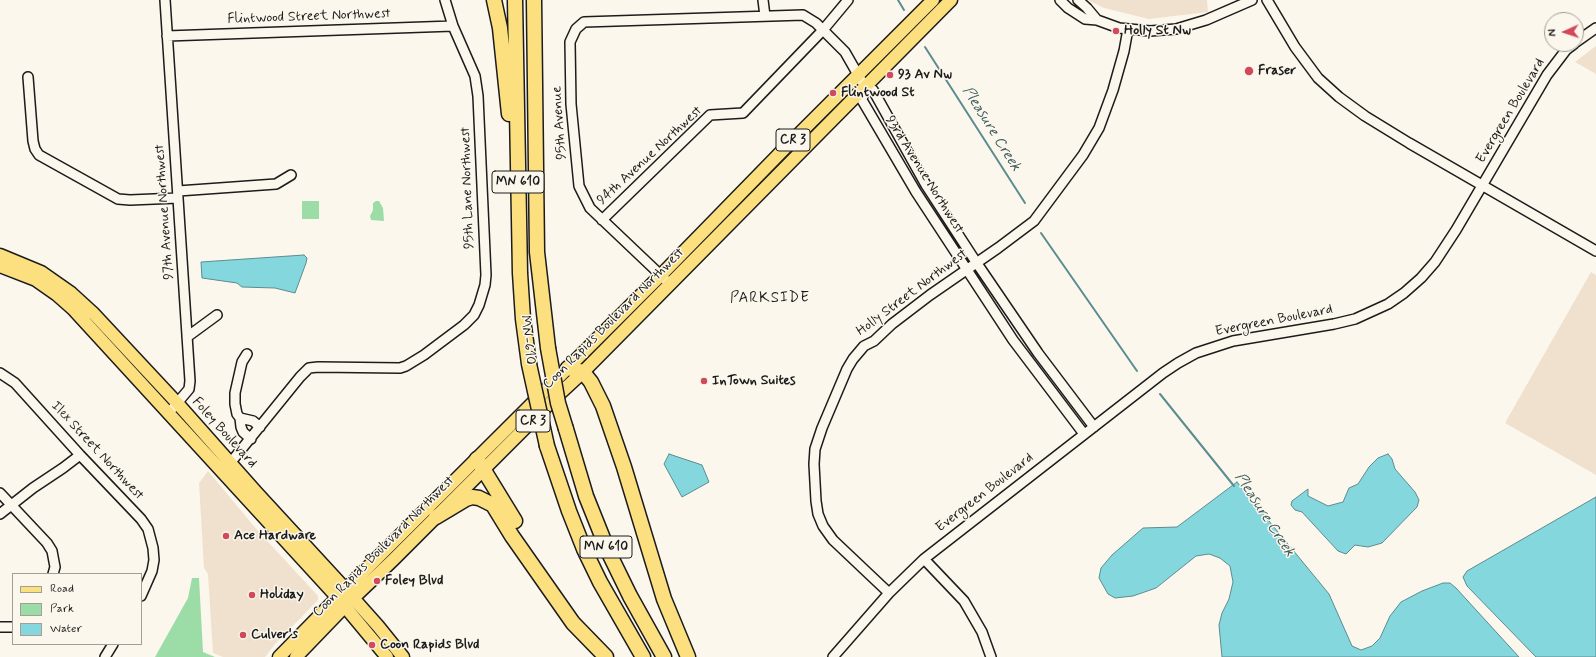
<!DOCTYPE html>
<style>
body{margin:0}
#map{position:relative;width:1596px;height:657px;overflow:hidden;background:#fbf7ec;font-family:Mynerve,sans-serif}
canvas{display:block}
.legend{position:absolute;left:12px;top:573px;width:130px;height:72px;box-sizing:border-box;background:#fbf7ec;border:1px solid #a29f99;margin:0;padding:5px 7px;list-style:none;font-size:12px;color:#1c1c1c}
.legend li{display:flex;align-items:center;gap:8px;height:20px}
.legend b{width:20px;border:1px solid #a29f99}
.north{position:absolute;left:1544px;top:12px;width:40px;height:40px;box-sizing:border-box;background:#fbf7ec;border:1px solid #a29f99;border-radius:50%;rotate:267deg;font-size:11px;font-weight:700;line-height:16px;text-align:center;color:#1c1c1c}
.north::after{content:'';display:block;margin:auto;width:14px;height:18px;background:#d1495b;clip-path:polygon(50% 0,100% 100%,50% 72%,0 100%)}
</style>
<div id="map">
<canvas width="1596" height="657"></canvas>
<ul class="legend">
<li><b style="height:5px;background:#fce080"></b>Road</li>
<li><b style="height:11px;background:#9cdda7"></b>Park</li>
<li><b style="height:11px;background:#85d7de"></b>Water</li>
</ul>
<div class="north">N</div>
</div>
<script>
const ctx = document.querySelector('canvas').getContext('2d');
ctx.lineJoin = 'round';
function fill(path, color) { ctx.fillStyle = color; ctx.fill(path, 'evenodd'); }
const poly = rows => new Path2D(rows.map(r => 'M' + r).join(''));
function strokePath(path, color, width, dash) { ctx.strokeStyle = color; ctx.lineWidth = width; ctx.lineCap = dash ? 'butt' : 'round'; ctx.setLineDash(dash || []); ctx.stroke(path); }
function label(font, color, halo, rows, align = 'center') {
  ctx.font = font + ' Mynerve,sans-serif'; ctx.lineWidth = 3; ctx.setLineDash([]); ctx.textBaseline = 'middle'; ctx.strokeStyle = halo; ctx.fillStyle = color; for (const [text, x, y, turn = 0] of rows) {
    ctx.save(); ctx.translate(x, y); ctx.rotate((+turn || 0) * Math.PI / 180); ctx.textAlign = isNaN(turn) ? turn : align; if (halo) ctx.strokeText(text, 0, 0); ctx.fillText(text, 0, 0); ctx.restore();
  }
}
fill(poly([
 [1088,0,1207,0,1208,12,1149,19,1104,8],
 [1596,46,1596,74,1575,62],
 [1591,272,1596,275,1596,475,1505,423],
 [208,471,258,531,319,597,318,596,318,600,275,644,265,657,223,657,213,653,208,574,204,568,199,483]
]), '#f0e1ce');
fill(poly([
 [302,201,319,201,319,219,302,219],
 [376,201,379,201,383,208,384,221,371,220,370,216,373,210,373,203],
 [192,578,199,578,203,652,215,657,155,657,188,598]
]), '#9cdda7');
const water = poly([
 [304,255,307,258,306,263,295,293,275,288,242,287,237,283,202,278,201,262,304,255],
 [669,454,702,465,709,482,682,497,664,464,669,454],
 [1388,454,1392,459,1395,469,1415,492,1419,500,1417,507,1382,543,1368,547,1355,545,1346,554,1338,551,1302,512,1295,510,1291,505,1292,501,1308,489,1308,496,1328,506,1343,502,1349,488,1358,484,1369,467,1378,458,1388,454],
 [1237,482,1329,594,1352,646,1361,650,1372,646,1380,638,1390,616,1401,602,1422,591,1443,583,1450,583,1456,588,1519,657,1222,657,1219,625,1222,613,1229,599,1233,582,1230,566,1220,558,1209,554,1196,556,1156,588,1133,596,1115,598,1108,594,1099,578,1101,568,1112,555,1143,528,1177,527,1237,482],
 [1596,497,1596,657,1536,657,1467,586,1463,577,1467,571,1596,497]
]);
fill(water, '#85d7de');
strokePath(water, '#5b8c90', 1);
strokePath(poly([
 [898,0,904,10],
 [925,47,1025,203],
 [1041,233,1137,371],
 [1160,394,1234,486]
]), '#5b8c90', 2);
const minor = poly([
 [165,0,190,381,189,389,173,408],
 [763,0,765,16],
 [1060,0,1068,8,1085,19,1097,20,1119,28,1150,31,1176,29,1206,20,1252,0],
 [1078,0,1087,8,1097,20],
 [1267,0,1295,47,1318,78,1339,97,1365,116,1409,143,1596,251],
 [167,36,453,26],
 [1576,42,1596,28],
 [28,77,33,141,35,149,39,155,118,199,130,200,178,198],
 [865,87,862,100,916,192,1013,340,1084,434],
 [865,87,873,90,926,185,976,262,1038,353,1094,427],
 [178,191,276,184,291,175],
 [602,220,710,115,743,113,823,30,848,0],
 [670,284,590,208,579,186,571,104,570,42,576,29,584,22,803,15,816,23,845,52,865,87],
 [187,337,217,315],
 [247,354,242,362,235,393,235,404,237,414,240,418,241,427,243,432,251,439],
 [0,373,15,383,80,455,141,519,148,529,153,548,154,560,152,571,141,596],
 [240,418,253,421,260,427],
 [227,467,300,377,309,368,318,367,400,368,406,366,424,355,464,325,474,315,479,305,485,285,486,275,478,96,475,76,453,26,445,0],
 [0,493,47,543,52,551,55,567,53,574],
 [0,514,33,488,63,468,80,455],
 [924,559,964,601,982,632,991,657],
 [889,593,833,540,823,526,818,514,816,501,814,464,815,449,822,428,847,369,853,359,864,346,874,341,892,324,930,295,998,248,1034,221,1083,155,1099,128,1113,90,1124,51,1128,29],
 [0,627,13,627],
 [105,657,113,644],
 [833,657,889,593,924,559,1163,373,1178,363,1196,353,1233,341,1334,324,1355,319,1388,304,1404,293,1421,278,1435,262,1456,230,1547,75,1566,50,1574,44]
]);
const major = poly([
 [0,255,41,272,71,293,94,314,178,404,256,492,338,581,378,626,403,657],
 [0,266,36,280,56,294,73,309,337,597,387,657],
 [279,657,330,605,661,275,784,149,933,0],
 [296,657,345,606,393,560,557,396,583,372,951,0]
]);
const highway = poly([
 [494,0,500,28,509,114],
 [515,0,520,273,523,319,529,364],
 [534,0,537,252,548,348],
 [568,368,583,372,591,382,603,406,624,467,664,599,688,657],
 [566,429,586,496,608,551,630,596,664,657],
 [547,446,569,511,584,549,600,582,643,657],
 [477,459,515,521],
 [436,517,466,499,472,497,479,498,493,505,512,536,573,623,606,657]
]);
strokePath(minor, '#1c1c1c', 12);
strokePath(major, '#1c1c1c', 15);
strokePath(highway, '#1c1c1c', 17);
strokePath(minor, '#fbf7ec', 9);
strokePath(major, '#fce080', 12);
strokePath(highway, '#fce080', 14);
const highwayBridge = poly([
 [548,348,558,403,566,429],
 [529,364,547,446]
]);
strokePath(highwayBridge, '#1c1c1c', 17, []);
strokePath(highwayBridge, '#fce080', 14);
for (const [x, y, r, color] of [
 [1116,31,4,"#d1495b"],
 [1249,71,5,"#d1495b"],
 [890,75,4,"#d1495b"],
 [833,93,4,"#d1495b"],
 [704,381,4,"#d1495b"],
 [226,536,4,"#d1495b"],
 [377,581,4,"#d1495b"],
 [252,595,4,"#d1495b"],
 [243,635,4,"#d1495b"],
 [372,645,4,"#d1495b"]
]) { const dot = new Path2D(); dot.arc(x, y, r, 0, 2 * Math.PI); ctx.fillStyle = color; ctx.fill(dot); strokePath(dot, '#fbf7ec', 1.5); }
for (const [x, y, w] of [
 [793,140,34],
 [518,182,52],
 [533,421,34],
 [606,547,52]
]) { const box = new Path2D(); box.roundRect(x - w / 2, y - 11, w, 22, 3); ctx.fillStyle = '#fbf7ec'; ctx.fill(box); strokePath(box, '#1c1c1c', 1); }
label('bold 13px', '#1c1c1c', null, [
 ["CR 3",793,140],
 ["MN 610",518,182],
 ["CR 3",533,421],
 ["MN 610",606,547]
]);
label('14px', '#1c1c1c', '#fbf7ec', [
 ["Flintwood Street Northwest",309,17,-2],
 ["Evergreen Boulevard",1511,111,-59],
 ["95th Avenue",560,123,-94],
 ["94th Avenue Northwest",650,156,-43],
 ["93rd Avenue Northwest",924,175,58],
 ["95th Lane Northwest",468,188,-92],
 ["97th Avenue Northwest",165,212,-94],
 ["Holly Street Northwest",912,293,-37],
 ["Coon Rapids Boulevard Northwest",614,319,-45],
 ["Evergreen Boulevard",1274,321,-11],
 ["MN-610",527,340,83],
 ["Foley Boulevard",224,433,48],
 ["Ilex Street Northwest",97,451,47],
 ["Evergreen Boulevard",985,493,-38],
 ["Coon Rapids Boulevard Northwest",384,547,-45]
]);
label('bold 14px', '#1c1c1c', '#fbf7ec', [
 ["Holly St Nw",1124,31],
 ["Fraser",1258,71],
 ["93 Av Nw",898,75],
 ["Flintwood St",841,93],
 ["InTown Suites",712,381],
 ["Ace Hardware",234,536],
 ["Foley Blvd",385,581],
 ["Holiday",260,595],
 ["Culver's",251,635],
 ["Coon Rapids Blvd",380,645]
], 'left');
label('italic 15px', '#415d60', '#fbf7ec', [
 ["Pleasure Creek",991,129,58],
 ["Pleasure Creek",1264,515,57]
]);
ctx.letterSpacing = '1px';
label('15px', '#1c1c1c', '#fbf7ec', [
 ["PARKSIDE",770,299]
]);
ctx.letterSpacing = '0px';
</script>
